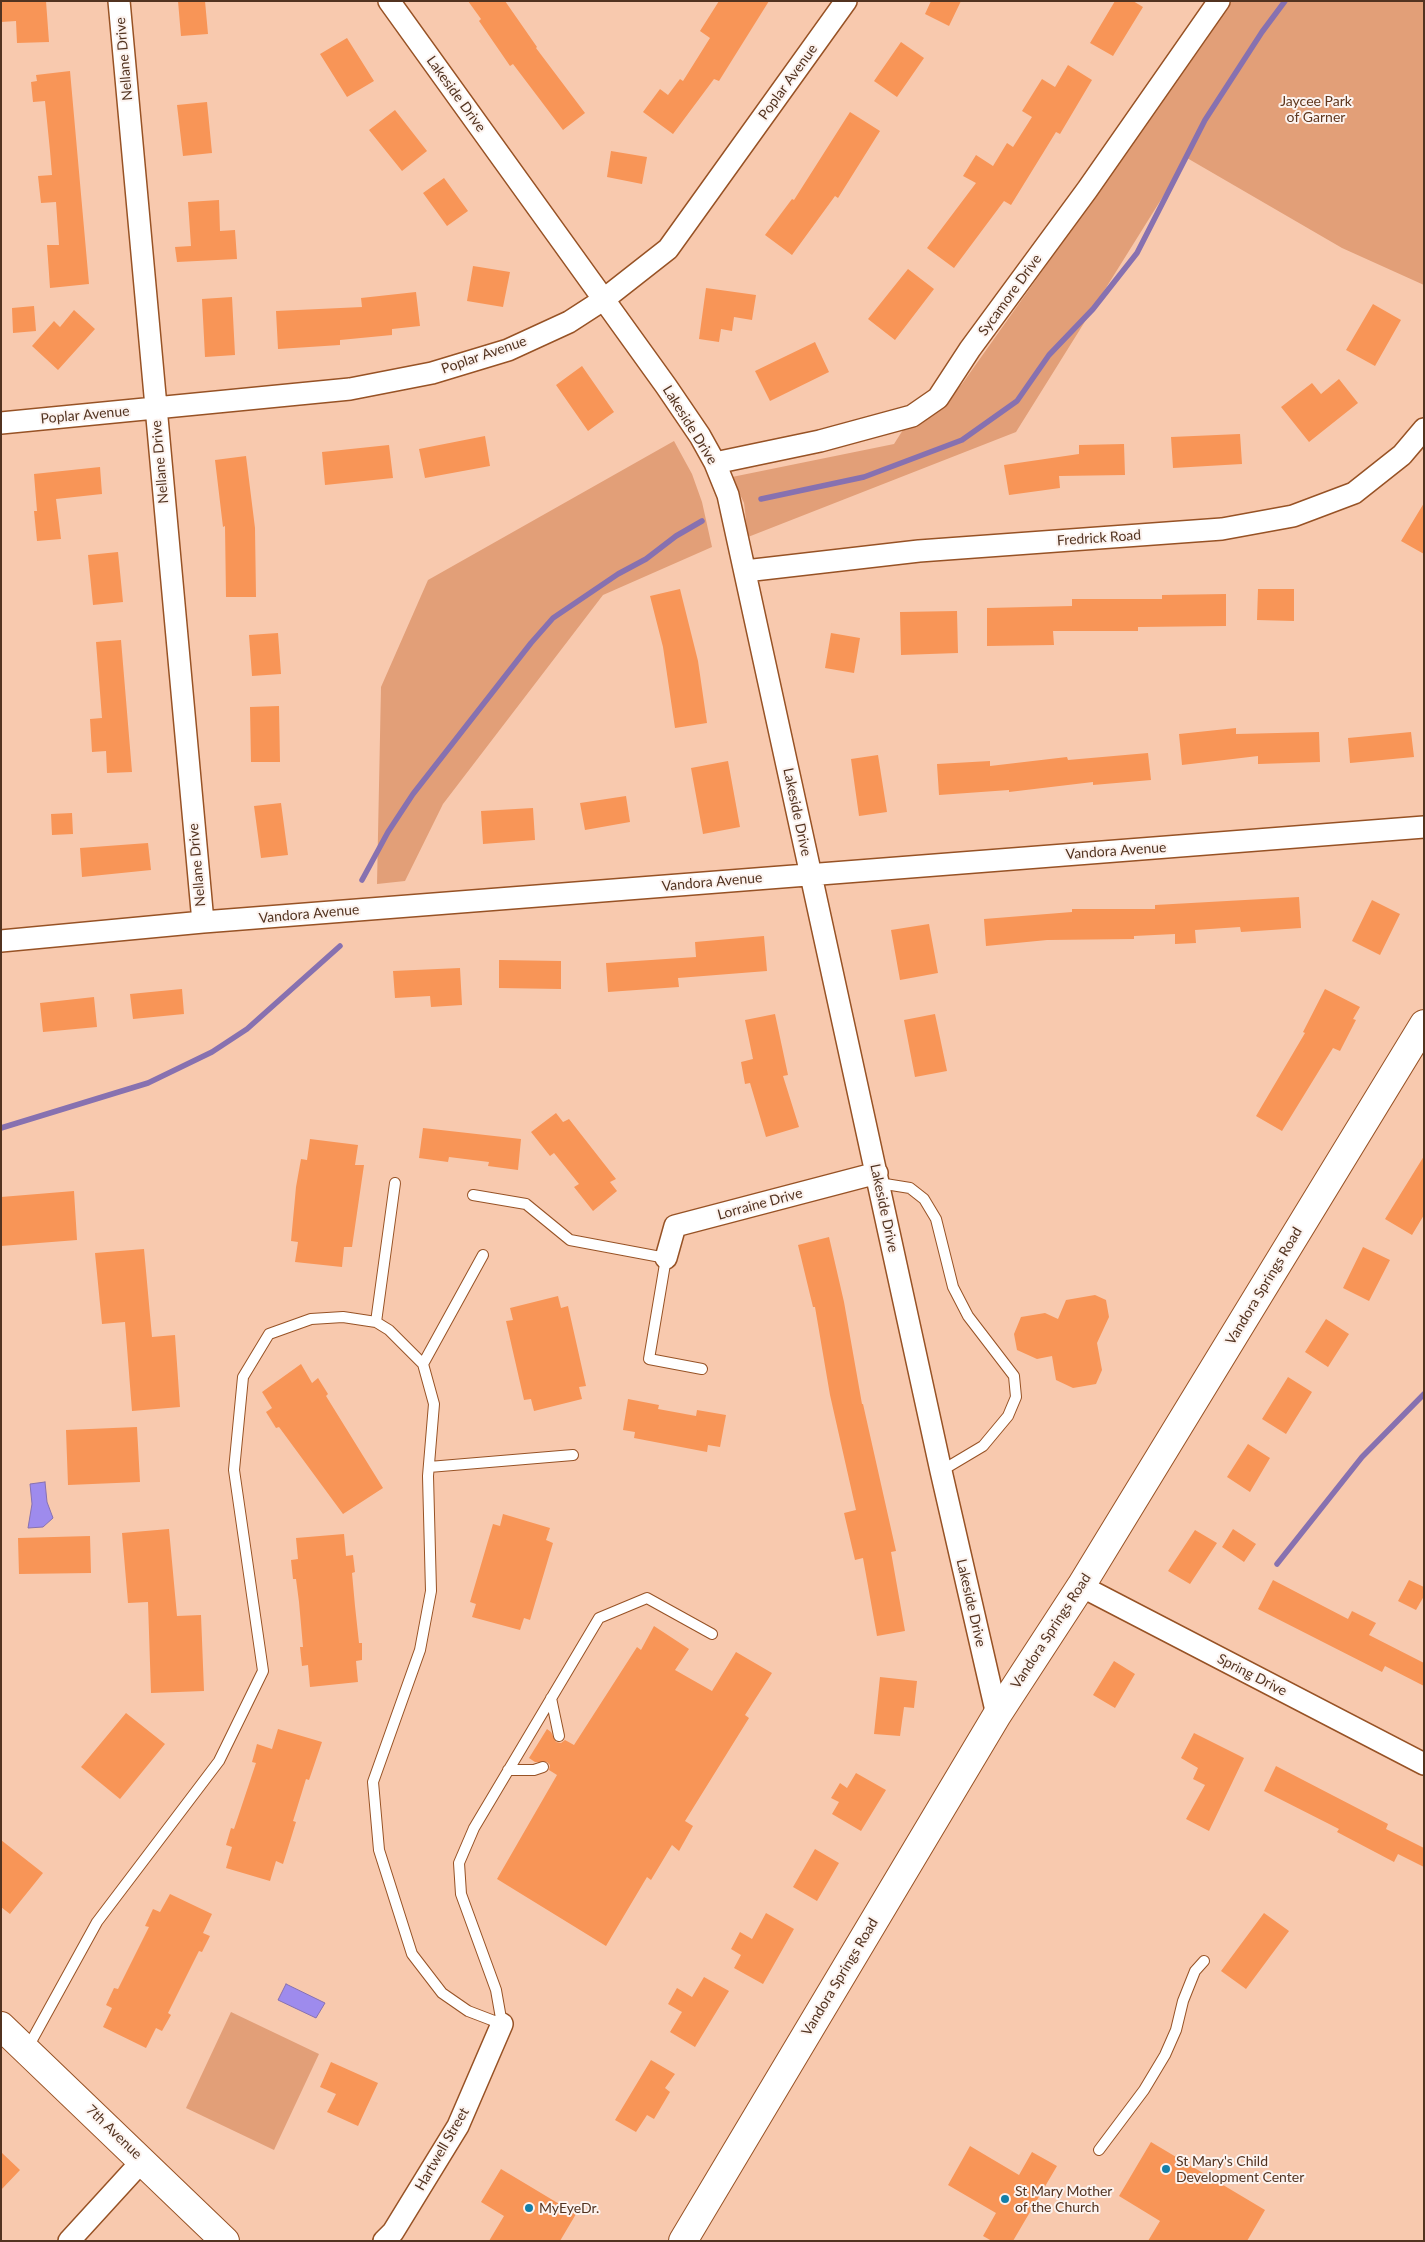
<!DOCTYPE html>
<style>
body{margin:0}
#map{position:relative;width:1425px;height:2242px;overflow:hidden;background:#f8c9ae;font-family:Lato,sans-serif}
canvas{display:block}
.frame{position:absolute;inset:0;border:2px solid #523320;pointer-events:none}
</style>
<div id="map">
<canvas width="1425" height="2242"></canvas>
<div class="frame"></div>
</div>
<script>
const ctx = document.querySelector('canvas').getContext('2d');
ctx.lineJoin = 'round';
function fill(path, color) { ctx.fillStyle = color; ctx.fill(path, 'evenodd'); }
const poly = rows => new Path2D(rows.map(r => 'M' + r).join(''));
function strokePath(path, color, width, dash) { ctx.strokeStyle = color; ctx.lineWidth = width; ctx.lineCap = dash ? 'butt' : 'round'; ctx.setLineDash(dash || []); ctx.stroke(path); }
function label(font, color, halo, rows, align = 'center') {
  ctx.font = font + ' Lato,sans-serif'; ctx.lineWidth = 4; ctx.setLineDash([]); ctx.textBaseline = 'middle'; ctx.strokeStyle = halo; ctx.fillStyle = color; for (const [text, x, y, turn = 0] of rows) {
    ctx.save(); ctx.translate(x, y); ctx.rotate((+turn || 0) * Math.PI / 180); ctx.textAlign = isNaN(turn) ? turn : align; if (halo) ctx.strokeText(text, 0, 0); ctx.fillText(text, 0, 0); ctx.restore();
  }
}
fill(poly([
 [1231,1,1424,1,1424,285,1342,248,1187,158,1016,432,748,537,744,503,732,477,894,444,908,422,952,395,962,384,1206,40],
 [674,441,692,474,702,502,712,547,603,595,443,804,405,881,377,884,381,687,428,580],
 [231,2012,319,2054,274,2150,186,2108]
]), '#e29f78');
const water = poly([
 [45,1482,47,1502,53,1518,43,1527,28,1528,32,1504,30,1484,45,1482],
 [286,1984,325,2003,316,2018,278,2000,286,1984]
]);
fill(water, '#9e8bed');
strokePath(water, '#8771b0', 1);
strokePath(poly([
 [761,499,864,477,962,440,1017,401,1049,355,1093,309,1137,253,1205,120,1262,32,1285,1],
 [362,880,388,832,413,794,531,643,553,618,618,574,646,559,676,536,702,521],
 [1,1128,148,1083,212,1052,247,1029,340,946],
 [1277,1564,1362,1457,1424,1394]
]), '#8771b0', 5.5);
fill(poly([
 [1,1,46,1,49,42,17,43,16,21,1,22],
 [178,1,205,1,208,34,181,36],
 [468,1,505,1,537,47,536,48,585,113,563,130,513,64,510,66,479,21,481,19],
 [719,1,769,1,719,81,714,79,673,134,643,112,660,89,668,95,680,79,683,81,710,38,700,31],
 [931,1,961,1,949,26,925,14],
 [1115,1,1133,1,1143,7,1113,56,1090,43],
 [347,38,374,81,347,97,320,54],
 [901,42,924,58,897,97,874,81],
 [1068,65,1092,80,1060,134,1056,132,1011,205,1004,201,954,268,927,248,976,183,963,176,976,155,993,166,1007,143,1013,147,1032,117,1022,111,1042,79,1055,87],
 [70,71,89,284,50,288,47,245,59,245,56,202,41,203,38,176,52,175,50,151,45,101,33,102,31,82,37,81,36,75],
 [207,102,212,153,183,156,177,105],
 [395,110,427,151,402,171,369,130],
 [850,112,880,131,838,198,835,196,792,255,765,235,792,199,794,200],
 [611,151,647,157,642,184,607,177],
 [444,178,468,211,447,226,423,193],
 [219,200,220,231,235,230,237,259,177,262,175,247,191,246,188,202],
 [473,266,510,272,503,307,467,301],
 [908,269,934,289,895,340,868,319],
 [706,288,756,295,752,320,734,317,732,331,721,329,719,342,699,339],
 [416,292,420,326,392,329,392,335,340,340,340,345,278,349,276,311,362,307,361,298],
 [232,297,235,355,205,357,202,299],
 [1373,304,1401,320,1375,366,1346,350],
 [34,306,36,331,13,333,12,308],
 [74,310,95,329,58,370,32,346,54,321,60,327],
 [815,342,829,372,770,401,755,371],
 [582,366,614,412,588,431,556,385],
 [1339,379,1358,403,1309,442,1281,407,1312,383,1321,394],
 [1240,434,1242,464,1173,468,1171,437],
 [485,436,490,466,425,478,419,449],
 [1124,444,1125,475,1059,476,1060,488,1009,495,1004,465,1079,454,1079,445],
 [389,445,393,478,325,485,322,452],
 [246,456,255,528,256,597,226,597,225,526,223,527,215,460],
 [100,467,102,494,56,499,61,539,37,541,34,511,37,511,34,474],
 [1424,503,1424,554,1401,541],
 [118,552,123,602,93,605,88,555],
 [680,589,698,661,707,723,675,728,663,647,650,596],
 [1258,589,1294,589,1294,621,1257,620],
 [1226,594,1226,626,1138,627,1138,631,1053,631,1054,645,987,646,987,608,1072,606,1072,599,1162,599,1162,595],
 [957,611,958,653,901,655,900,612],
 [278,633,281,674,252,676,249,635],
 [831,633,860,638,854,673,825,668],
 [121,640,132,772,107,773,106,751,92,752,90,719,102,718,96,642],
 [279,706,280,762,251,762,250,707],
 [1236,728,1236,734,1319,732,1320,762,1258,764,1258,756,1182,765,1179,734],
 [1411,732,1414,757,1350,763,1348,738],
 [1148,753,1151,780,1093,785,1093,782,1009,792,1009,790,939,795,937,764,990,761,990,766,1067,757,1068,760],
 [878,755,887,812,859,816,851,759],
 [728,761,740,827,703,834,691,768],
 [626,796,630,822,585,830,580,803],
 [281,803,288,855,261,858,254,806],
 [533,808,535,840,483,844,481,811],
 [72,813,73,834,52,835,51,814],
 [148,843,151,870,82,877,80,848],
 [1299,897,1301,928,1241,932,1240,927,1195,930,1196,943,1175,944,1175,934,1134,936,1134,939,1047,940,986,946,984,919,1072,912,1072,909,1155,909,1155,905],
 [1372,900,1400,914,1380,955,1352,941],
 [929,924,938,973,900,980,891,930],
 [764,936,767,971,678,978,679,987,608,992,606,963,696,957,695,942],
 [499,960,561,961,561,989,499,988],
 [460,968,462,1005,431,1007,430,996,395,998,393,971],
 [182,989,184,1014,133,1019,130,994],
 [1325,989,1360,1007,1353,1019,1356,1020,1340,1051,1333,1048,1282,1131,1256,1116,1305,1033,1303,1032],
 [94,997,97,1027,43,1032,40,1003],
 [775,1014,788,1075,783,1076,799,1127,766,1137,750,1083,745,1084,741,1062,753,1059,745,1020],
 [935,1014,947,1071,915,1077,904,1020],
 [556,1113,563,1122,569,1119,616,1179,610,1182,617,1191,593,1211,574,1187,579,1184,554,1153,550,1156,531,1132],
 [423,1128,521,1139,518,1170,488,1166,489,1162,449,1157,448,1162,419,1158],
 [310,1139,358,1145,355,1165,364,1165,352,1247,344,1247,342,1267,295,1262,298,1242,291,1241,296,1187,301,1159,307,1160],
 [1424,1156,1424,1215,1412,1235,1385,1219],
 [74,1191,77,1240,1,1246,1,1197],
 [829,1237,844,1302,862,1404,863,1404,896,1551,891,1552,905,1631,877,1636,863,1558,855,1560,844,1513,856,1510,830,1395,815,1307,813,1307,798,1245],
 [1363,1247,1390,1260,1369,1301,1343,1288],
 [144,1249,152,1337,175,1335,180,1407,132,1411,125,1322,102,1324,95,1253],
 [1095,1295,1106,1300,1109,1317,1097,1343,1102,1370,1096,1384,1073,1388,1056,1380,1052,1356,1037,1359,1017,1350,1014,1334,1021,1317,1045,1313,1058,1319,1066,1300],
 [558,1296,561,1308,568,1306,586,1386,579,1387,582,1399,534,1411,531,1399,524,1400,506,1321,513,1320,510,1308],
 [1326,1319,1349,1334,1328,1367,1305,1352],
 [301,1364,312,1383,318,1378,328,1394,326,1396,383,1488,343,1514,279,1427,276,1428,266,1412,272,1408,262,1392],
 [1288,1377,1312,1392,1286,1434,1262,1419],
 [628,1399,659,1405,658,1409,696,1416,697,1410,726,1415,720,1447,708,1445,707,1452,634,1438,635,1432,623,1430],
 [137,1427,140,1482,68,1485,66,1430],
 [1248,1444,1270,1458,1250,1492,1227,1477],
 [503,1514,550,1528,546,1540,553,1543,530,1620,524,1618,520,1630,472,1617,476,1604,470,1602,493,1524,500,1526],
 [169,1529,177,1616,201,1615,204,1691,151,1693,148,1602,128,1603,122,1533],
 [1233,1529,1256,1544,1244,1562,1222,1547],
 [1195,1530,1217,1543,1190,1584,1168,1571],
 [344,1534,346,1556,353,1555,355,1572,352,1573,355,1606,359,1643,362,1643,362,1660,356,1661,358,1682,310,1687,308,1665,302,1666,300,1647,303,1647,299,1602,296,1579,293,1579,291,1560,298,1559,296,1538],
 [90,1536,91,1573,19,1574,18,1538],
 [1273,1580,1348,1619,1352,1611,1376,1623,1369,1635,1424,1663,1424,1686,1385,1666,1382,1672,1258,1609],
 [1409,1580,1424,1587,1424,1596,1416,1610,1398,1601],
 [654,1626,689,1649,675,1670,712,1691,736,1652,772,1673,745,1715,749,1718,685,1821,693,1826,679,1851,672,1845,651,1880,647,1877,606,1946,497,1879,557,1775,549,1770,550,1765,547,1762,535,1762,529,1758,547,1729,551,1732,556,1742,561,1743,565,1740,574,1745,637,1647,641,1650],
 [1114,1661,1135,1674,1115,1708,1093,1695],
 [880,1677,917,1681,914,1708,904,1707,900,1736,874,1734],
 [126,1713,165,1744,120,1799,81,1767],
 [278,1729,322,1742,309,1780,306,1779,293,1821,296,1822,283,1864,276,1861,270,1881,226,1868,232,1847,226,1845,231,1828,234,1829,256,1763,252,1762,257,1744,272,1749],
 [1194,1733,1244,1758,1209,1831,1186,1819,1205,1785,1193,1779,1198,1768,1181,1758],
 [1276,1766,1388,1824,1386,1829,1424,1848,1424,1867,1398,1854,1394,1862,1337,1832,1339,1829,1264,1791],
 [856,1773,886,1790,861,1831,832,1814,839,1802,831,1798,840,1783,847,1788],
 [1,1840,43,1873,10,1914,1,1907],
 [815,1849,839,1863,817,1901,793,1887],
 [170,1894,212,1914,203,1933,210,1936,202,1952,199,1951,168,2013,171,2015,162,2031,156,2028,146,2048,103,2027,112,2008,106,2005,114,1988,118,1989,149,1927,145,1926,153,1909,160,1912],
 [766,1913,794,1929,763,1984,734,1968,741,1955,731,1949,740,1932,752,1939],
 [1264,1913,1289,1931,1246,1989,1221,1971],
 [704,1977,729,1991,695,2047,670,2032,682,2012,668,2004,677,1988,692,1997],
 [651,2060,675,2074,665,2088,670,2092,654,2119,647,2115,636,2132,615,2120],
 [331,2062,378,2083,358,2126,327,2112,336,2094,320,2087],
 [1151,2142,1265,2210,1247,2241,1148,2241,1160,2221,1119,2196],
 [970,2146,1019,2175,1032,2152,1057,2166,1013,2241,992,2241,983,2236,996,2213,948,2185],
 [1,2152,20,2170,1,2190],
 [501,2169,576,2214,560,2241,489,2241,504,2216,481,2202]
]), '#f89557');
const lane = poly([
 [879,1183,910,1188,924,1199,936,1219,953,1287,968,1316,1014,1376,1016,1397,1008,1416,983,1446,941,1471],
 [473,1195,526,1204,570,1240,666,1258,649,1359,702,1369],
 [376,1322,395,1183],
 [423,1364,483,1255],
 [429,1467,573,1455],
 [551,1698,559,1736],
 [508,1770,534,1770,543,1767],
 [502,2024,496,1990,461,1894,459,1863,474,1828,599,1618,647,1598,712,1634],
 [27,2049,97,1922,219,1761,263,1671,234,1470,243,1377,269,1334,311,1319,343,1317,376,1322,389,1330,423,1364,434,1404,428,1476,431,1591,420,1650,373,1782,379,1850,412,1954,442,1993,468,2011,502,2024],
 [1099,2150,1144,2090,1165,2055,1176,2030,1183,2001,1195,1971,1204,1961]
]);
const street = poly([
 [119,1,203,922],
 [389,1,666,386,700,436,715,463,728,495,941,1471,997,1715],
 [1,423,350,389,432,373,508,350,569,322,603,300,668,249,846,1],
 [715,463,820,441,912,416,938,398,970,349,1087,190,1219,1],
 [745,571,919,551,1222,529,1293,516,1354,493,1402,455,1424,429],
 [1,941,203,922,1424,827],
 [666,1258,675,1226,877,1173],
 [1081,1586,1424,1764],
 [69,2241,143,2160],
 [384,2241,393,2232,458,2126,502,2024]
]);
const secondary = poly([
 [1,2026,225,2241],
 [683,2241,997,1715,1081,1586,1424,1024]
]);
strokePath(lane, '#975225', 12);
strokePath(street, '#975225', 24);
strokePath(secondary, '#975225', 30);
strokePath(lane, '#fff', 10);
strokePath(street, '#fff', 21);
strokePath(secondary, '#fff', 28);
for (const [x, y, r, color] of [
 [1166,2169,5,"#147fa8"],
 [1005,2199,5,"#147fa8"],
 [529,2208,5,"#147fa8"]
]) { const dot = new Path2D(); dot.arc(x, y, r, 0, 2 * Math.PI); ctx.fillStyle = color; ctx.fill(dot); strokePath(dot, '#fcf3ef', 2); }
label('14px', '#523320', '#fcf3ef', [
 ["Nellane Drive",124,59,-95],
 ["Poplar Avenue",788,82,-54],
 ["Lakeside Drive",456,94,54],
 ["Sycamore Drive",1010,295,-54],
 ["Poplar Avenue",484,355,-19],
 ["Poplar Avenue",85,415,-5],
 ["Lakeside Drive",690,425,58],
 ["Nellane Drive",160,462,-95],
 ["Fredrick Road",1099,538,-4],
 ["Lakeside Drive",797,812,78],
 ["Vandora Avenue",1116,851,-4],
 ["Nellane Drive",197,865,-95],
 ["Vandora Avenue",712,882,-5],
 ["Vandora Avenue",309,914,-5],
 ["Lorraine Drive",760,1204,-15],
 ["Lakeside Drive",884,1208,78],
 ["Vandora Springs Road",1264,1286,-59],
 ["Lakeside Drive",971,1603,77],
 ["Vandora Springs Road",1051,1631,-57],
 ["Spring Drive",1252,1675,27],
 ["Vandora Springs Road",840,1977,-59],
 ["7th Avenue",114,2132,44],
 ["Hartwell Street",442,2149,-60]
]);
label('14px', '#5f371e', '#fcf3ef', [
 ["Jaycee Park",1316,101],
 ["of Garner",1316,117]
]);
label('14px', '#523320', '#fcf3ef', [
 ["St Mary's Child",1176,2161],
 ["Development Center",1176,2177],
 ["St Mary Mother",1015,2191],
 ["of the Church",1015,2207],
 ["MyEyeDr.",539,2208]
], 'left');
</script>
